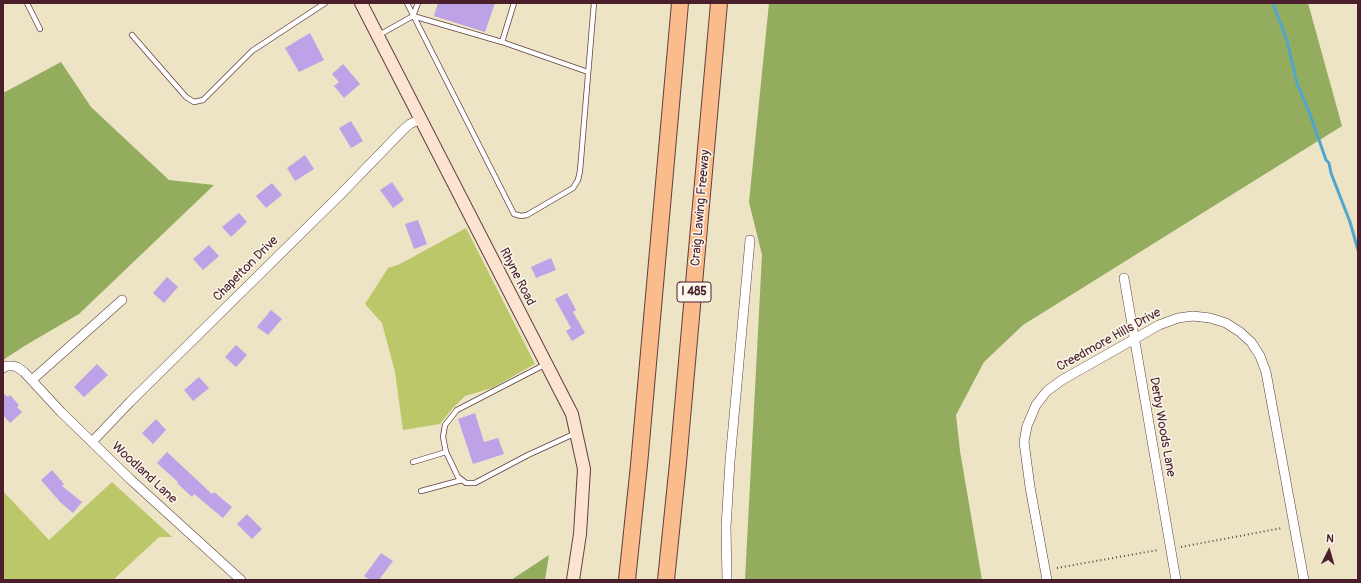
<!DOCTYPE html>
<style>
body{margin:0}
#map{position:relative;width:1361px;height:583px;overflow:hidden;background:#ece4c5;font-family:Pangolin,sans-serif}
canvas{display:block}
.frame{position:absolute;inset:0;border:4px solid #4a1f2b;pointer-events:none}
.north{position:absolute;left:1309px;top:531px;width:40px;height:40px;-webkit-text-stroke:3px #fbf7ec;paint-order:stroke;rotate:5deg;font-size:11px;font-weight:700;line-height:16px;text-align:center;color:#4a1f2b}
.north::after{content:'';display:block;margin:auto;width:14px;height:18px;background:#4a1f2b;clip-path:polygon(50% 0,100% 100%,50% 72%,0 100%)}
</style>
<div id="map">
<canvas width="1361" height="583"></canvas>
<div class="frame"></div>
<div class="north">N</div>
</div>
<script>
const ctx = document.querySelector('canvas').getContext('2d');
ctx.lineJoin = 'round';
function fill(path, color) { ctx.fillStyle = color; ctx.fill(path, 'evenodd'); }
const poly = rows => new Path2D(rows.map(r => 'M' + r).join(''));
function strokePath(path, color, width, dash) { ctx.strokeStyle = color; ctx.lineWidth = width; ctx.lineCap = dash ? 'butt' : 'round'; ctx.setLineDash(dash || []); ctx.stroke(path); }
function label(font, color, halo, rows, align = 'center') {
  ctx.font = font + ' Pangolin,sans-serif'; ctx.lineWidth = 3; ctx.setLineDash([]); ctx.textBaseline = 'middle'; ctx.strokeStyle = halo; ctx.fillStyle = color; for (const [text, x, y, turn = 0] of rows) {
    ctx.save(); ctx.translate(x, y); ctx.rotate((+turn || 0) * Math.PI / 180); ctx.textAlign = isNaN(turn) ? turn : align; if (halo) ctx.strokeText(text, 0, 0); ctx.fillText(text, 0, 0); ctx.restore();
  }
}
fill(poly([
 [466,228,535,364,492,388,465,396,452,409,440,424,403,430,395,372,382,323,365,304,388,268,400,264],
 [112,482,172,537,159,537,113,580,3,580,3,491,49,540]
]), '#bbc769');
fill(poly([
 [769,3,1308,3,1342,126,1023,325,984,362,956,415,960,451,982,580,745,580,762,255,749,202],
 [61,62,91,107,169,180,214,185,79,314,26,345,3,360,3,93],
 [549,555,545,580,511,580]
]), '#94ac5d');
strokePath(poly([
 [1273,3,1287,41,1297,83,1310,114,1326,160,1329,163,1331,173,1350,222,1358,250]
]), '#52a6ce', 3);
fill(poly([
 [438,3,495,3,485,32,434,16],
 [310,33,324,60,299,72,285,48],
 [343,64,360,84,344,98,334,86,339,82,332,74],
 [351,121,363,141,351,148,339,128],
 [305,155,314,169,295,181,287,168],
 [392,182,404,200,393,208,380,190],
 [272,183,282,195,266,208,256,196],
 [239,213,247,222,231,237,222,227],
 [418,220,427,244,414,249,405,224],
 [209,245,219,256,203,270,193,259],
 [551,258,556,270,536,278,531,267],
 [167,277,178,287,164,303,153,293],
 [567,293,576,310,573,312,585,333,572,341,566,331,571,328,555,299],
 [271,310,282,319,268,335,257,327],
 [236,345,247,355,236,367,225,357],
 [97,364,108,375,84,397,74,387],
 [199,377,209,388,193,401,184,390],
 [3,393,8,397,10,395,19,405,17,407,22,412,10,423,3,415],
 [475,413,484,442,498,438,504,454,473,464,458,419],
 [156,419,166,430,153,444,142,433],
 [167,452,212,494,214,492,232,507,223,518,194,494,192,497,177,483,178,482,157,463],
 [52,470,64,484,62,486,82,502,73,513,60,502,41,480],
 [247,514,262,529,252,539,237,524],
 [381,553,393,561,379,580,370,580,364,576]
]), '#bea2e8');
const lane = poly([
 [27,3,40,29],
 [407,3,514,214,521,216,527,215,573,188,578,180,580,171,594,3],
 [413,16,502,42,514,3],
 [132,35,186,97,194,102,203,100,252,51,325,3],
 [379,35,413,16,418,3],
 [502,42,588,72],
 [546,364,457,410,445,425,443,437,446,452,458,477,466,483,475,483,528,455,576,433],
 [413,462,446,452],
 [421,491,462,480]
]);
const street = poly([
 [1124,278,1176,580],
 [3,368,7,366,13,366,17,367,24,372,61,412,130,479,241,580],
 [32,380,122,300],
 [92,442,130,402,340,195,404,129,410,124,420,119],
 [727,580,726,527,730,461,750,240],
 [1047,580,1030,487,1024,442,1027,426,1036,405,1047,391,1062,380,1159,325,1178,318,1193,316,1210,318,1226,323,1240,332,1251,342,1260,356,1266,372,1304,580]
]);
const secondary = poly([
 [361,3,572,414,584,469,580,534,573,580]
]);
const highway = poly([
 [627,580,639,465,680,3],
 [666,580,678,463,719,3]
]);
strokePath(lane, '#623d42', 6);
strokePath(street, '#623d42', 10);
strokePath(secondary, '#623d42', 14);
strokePath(highway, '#623d42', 18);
strokePath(poly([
 [1181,547,1282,528],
 [1057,568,1158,550]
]), '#623d42', 2, [1, 3]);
strokePath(lane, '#fff', 4.5);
strokePath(street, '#fff', 9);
strokePath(secondary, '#fde4d1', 12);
strokePath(highway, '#fabc8b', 16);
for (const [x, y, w] of [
 [694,292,34]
]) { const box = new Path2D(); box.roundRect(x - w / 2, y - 10, w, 20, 3); ctx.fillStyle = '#fbf7ec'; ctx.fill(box); strokePath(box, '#4a1f2b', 1); }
label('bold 12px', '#4a1f2b', null, [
 ["I 485",694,292]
]);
label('13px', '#4a1f2b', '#fbf7ec', [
 ["Craig Lawing Freeway",701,208,-85],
 ["Chapelton Drive",246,269,-45],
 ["Rhyne Road",517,277,63],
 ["Creedmore Hills Drive",1109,340,-29],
 ["Derby Woods Lane",1162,427,80],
 ["Woodland Lane",144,473,43]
]);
</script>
